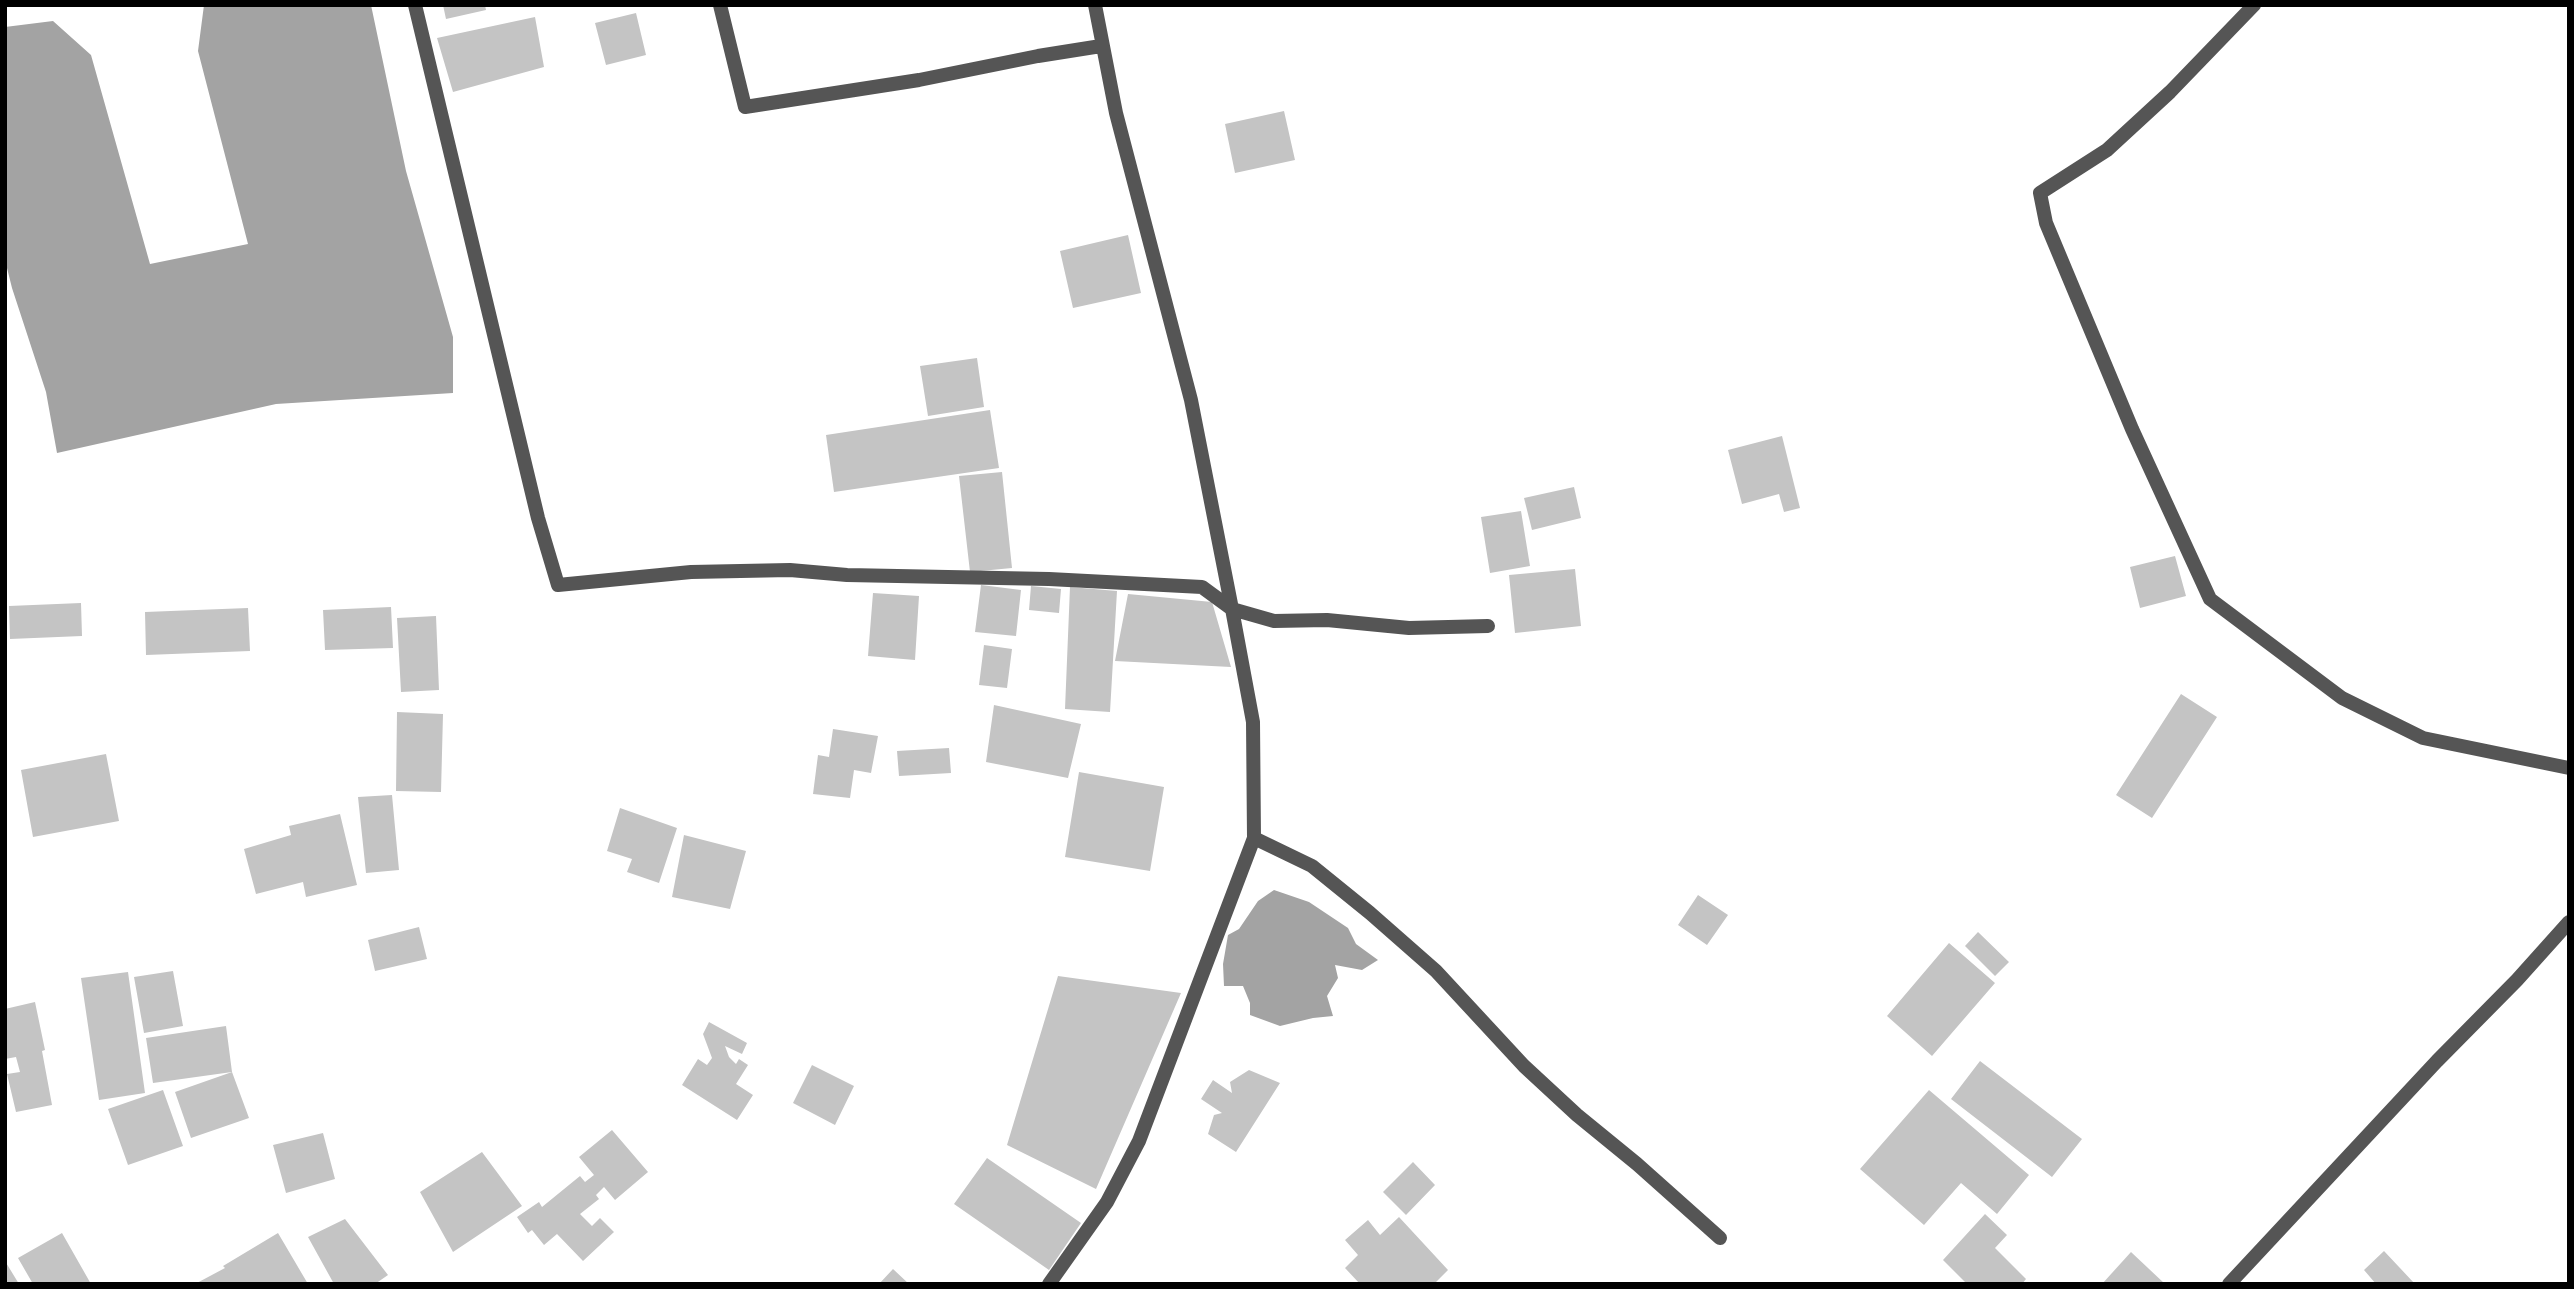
<!DOCTYPE html>
<style>
body{margin:0}
#map{position:relative;width:2574px;height:1289px;overflow:hidden;background:#fff;font-family:Roboto,sans-serif}
canvas{display:block}
.frame{position:absolute;inset:0;border:7px solid #000;pointer-events:none}
</style>
<div id="map">
<canvas width="2574" height="1289"></canvas>
<div class="frame"></div>
</div>
<script>
const ctx = document.querySelector('canvas').getContext('2d');
ctx.lineJoin = 'round';
function fill(path, color) { ctx.fillStyle = color; ctx.fill(path, 'evenodd'); }
const poly = rows => new Path2D(rows.map(r => 'M' + r).join(''));
function strokePath(path, color, width, dash) { ctx.strokeStyle = color; ctx.lineWidth = width; ctx.lineCap = dash ? 'butt' : 'round'; ctx.setLineDash(dash || []); ctx.stroke(path); }
fill(poly([
 [204,5,371,5,406,171,453,337,453,393,276,404,57,453,46,392,12,288,5,260,5,27,53,21,91,55,150,264,248,244,198,51],
 [1274,890,1309,902,1348,928,1356,944,1378,960,1362,970,1335,965,1338,978,1327,996,1333,1016,1313,1018,1280,1026,1250,1015,1250,1003,1243,986,1224,986,1223,964,1228,935,1239,929,1258,901]
]), '#a3a3a3');
fill(poly([
 [443,5,485,5,486,10,446,19],
 [636,13,646,55,606,65,595,23],
 [535,17,544,67,453,92,437,38],
 [1284,111,1295,160,1235,173,1225,124],
 [1128,235,1141,293,1073,308,1060,251],
 [977,358,984,407,928,416,920,366],
 [990,410,999,468,834,492,826,435],
 [1782,436,1800,508,1784,512,1779,494,1742,504,1728,450],
 [1002,472,1012,568,970,572,959,476],
 [1574,487,1581,518,1532,530,1524,498],
 [1521,511,1530,566,1490,573,1481,517],
 [2175,556,2186,596,2140,608,2130,567],
 [1575,569,1581,626,1515,633,1509,575],
 [981,585,1021,590,1016,636,975,632],
 [1031,586,1061,589,1059,613,1029,610],
 [1070,587,1117,591,1110,712,1065,709],
 [873,593,919,596,915,660,868,656],
 [1128,594,1212,602,1231,667,1115,661],
 [81,603,82,636,10,639,9,606],
 [391,607,393,648,325,650,323,610],
 [248,608,250,651,146,655,145,612],
 [436,616,439,690,401,692,397,618],
 [984,645,1012,649,1007,688,979,685],
 [2181,694,2217,717,2152,818,2116,795],
 [994,705,1081,724,1068,778,986,762],
 [397,712,443,714,441,792,396,791],
 [833,729,878,736,871,773,854,770,850,798,813,794,818,755,829,757],
 [949,748,951,773,899,776,897,751],
 [106,754,119,821,33,837,21,770],
 [1079,772,1164,787,1150,871,1065,857],
 [392,795,399,870,366,873,358,797],
 [620,808,677,828,659,883,627,872,632,859,607,851],
 [340,814,357,885,306,897,303,882,256,894,244,849,291,835,289,826],
 [684,835,746,851,730,909,672,897],
 [1698,895,1728,915,1707,945,1678,925],
 [419,927,427,959,375,971,368,940],
 [1978,932,2009,962,1995,976,1965,946],
 [1949,943,1995,983,1932,1056,1887,1016],
 [173,971,183,1026,144,1033,134,977],
 [128,972,145,1093,99,1100,81,978],
 [1058,976,1181,993,1096,1189,1007,1145],
 [35,1002,45,1050,42,1051,52,1105,16,1112,7,1074,20,1072,16,1057,5,1059,5,1009],
 [709,1022,747,1043,742,1054,725,1046,729,1057,736,1064,739,1059,748,1065,736,1084,753,1095,737,1120,682,1085,698,1059,707,1065,712,1058,703,1034],
 [226,1026,232,1072,153,1083,146,1038],
 [1980,1061,2082,1139,2052,1177,1951,1099],
 [812,1065,854,1086,835,1125,793,1103],
 [1249,1070,1280,1083,1236,1152,1208,1134,1214,1115,1222,1113,1201,1099,1213,1080,1232,1093,1230,1082],
 [232,1072,249,1118,191,1138,175,1092],
 [163,1090,183,1146,128,1165,108,1109],
 [1929,1090,2029,1175,1997,1214,1961,1183,1924,1225,1860,1169],
 [612,1130,648,1172,615,1200,604,1187,596,1195,599,1199,580,1214,592,1226,600,1218,614,1232,583,1261,557,1234,544,1245,532,1230,528,1233,517,1217,539,1202,542,1207,580,1176,585,1182,594,1175,579,1157],
 [323,1133,335,1179,286,1193,273,1145],
 [482,1152,522,1206,453,1252,420,1192],
 [987,1158,1081,1223,1049,1270,954,1204],
 [1413,1162,1435,1185,1406,1215,1383,1192],
 [1985,1214,2007,1235,1995,1248,2026,1279,2022,1284,1967,1284,1943,1260],
 [1399,1217,1448,1270,1434,1284,1360,1284,1345,1268,1358,1255,1345,1240,1368,1220,1380,1235],
 [345,1219,388,1275,375,1284,334,1284,308,1237],
 [62,1233,91,1284,33,1284,18,1258],
 [278,1233,308,1284,195,1284,225,1268,223,1266],
 [2384,1251,2415,1284,2376,1284,2364,1270],
 [2131,1252,2165,1284,2102,1284],
 [5,1261,19,1284,5,1284],
 [893,1269,909,1284,879,1284]
]), '#c4c4c4');
strokePath(poly([
 [415,5,538,518,558,585,691,572,790,570,847,575,1049,579,1202,587,1232,609,1274,621,1327,620,1409,628,1488,626],
 [720,5,745,107,919,80,1038,56,1101,46],
 [1095,5,1116,113,1191,400,1232,609,1253,722,1254,838,1312,866,1370,913,1436,971,1524,1066,1577,1115,1637,1164,1720,1238],
 [2254,5,2170,92,2107,150,2040,193,2046,223,2132,429,2210,599,2342,698,2423,738,2569,768],
 [1049,1284,1107,1202,1139,1141,1254,838],
 [2229,1284,2437,1061,2517,980,2569,922]
]), '#555', 14);
</script>
